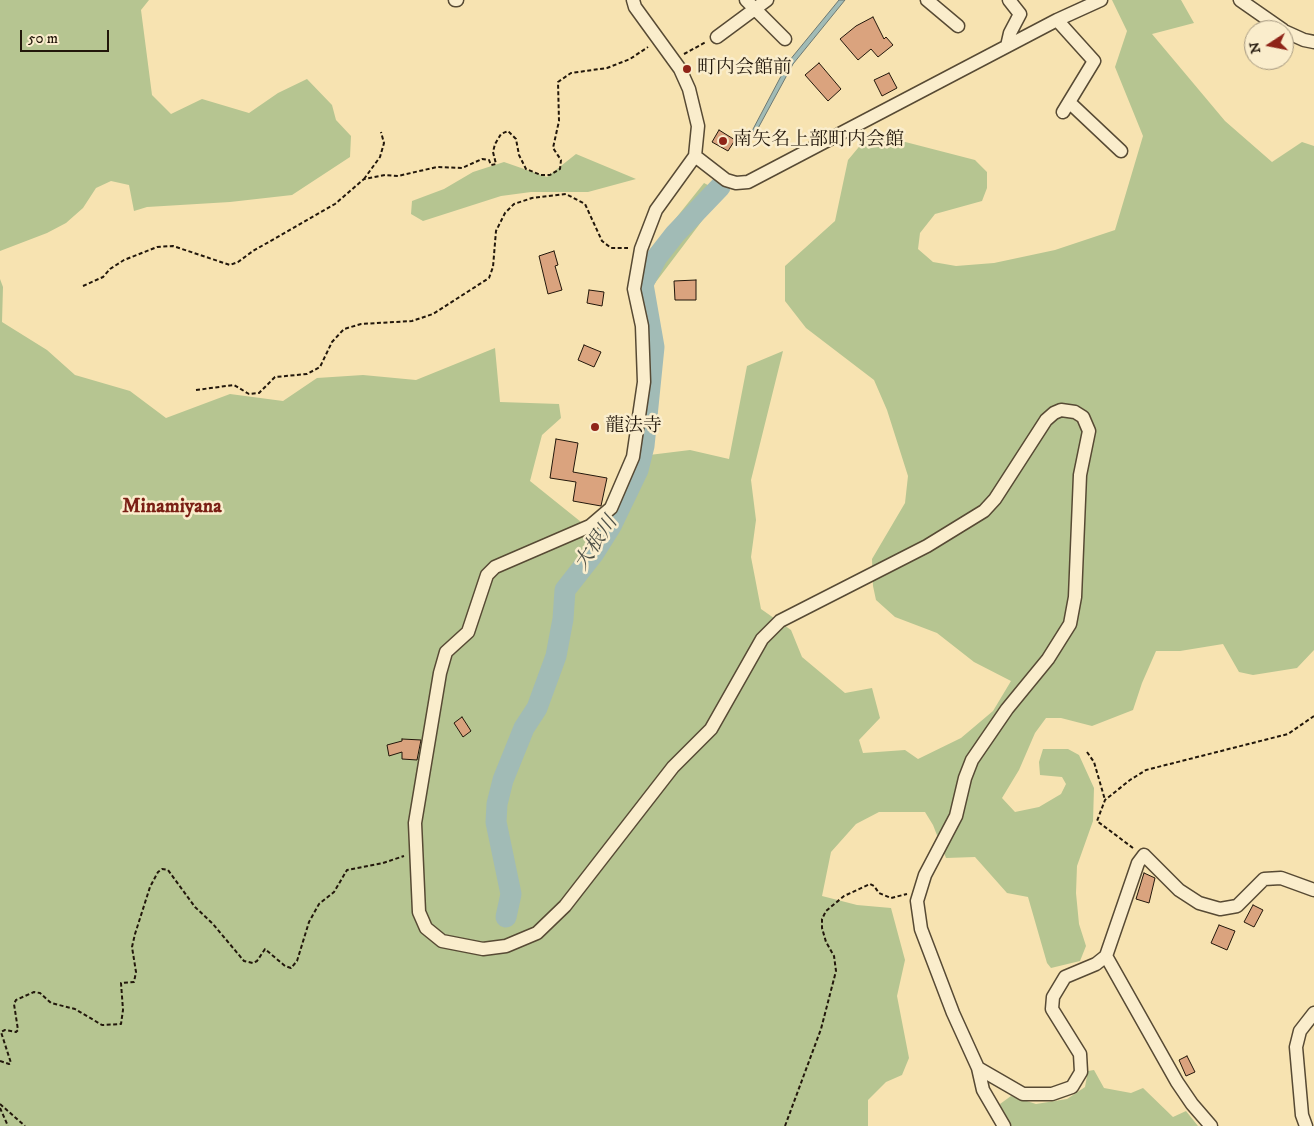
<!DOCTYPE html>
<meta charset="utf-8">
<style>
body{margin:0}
#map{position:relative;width:1314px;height:1126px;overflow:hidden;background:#f7e3b1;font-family:"IM FELL DW Pica",serif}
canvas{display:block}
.north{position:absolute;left:1244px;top:20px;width:50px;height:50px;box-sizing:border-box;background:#faedcc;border:1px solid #a4977f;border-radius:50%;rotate:259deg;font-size:14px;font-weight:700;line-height:20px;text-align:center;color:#22170b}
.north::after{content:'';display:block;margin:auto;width:18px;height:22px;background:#8f2418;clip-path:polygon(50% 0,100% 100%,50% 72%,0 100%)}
.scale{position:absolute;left:20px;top:30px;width:89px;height:22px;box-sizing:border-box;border:2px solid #22170b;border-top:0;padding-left:6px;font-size:15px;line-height:18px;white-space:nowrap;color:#22170b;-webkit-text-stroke:4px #faedcc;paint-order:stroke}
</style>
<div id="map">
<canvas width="1314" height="1126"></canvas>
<div class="north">N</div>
<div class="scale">50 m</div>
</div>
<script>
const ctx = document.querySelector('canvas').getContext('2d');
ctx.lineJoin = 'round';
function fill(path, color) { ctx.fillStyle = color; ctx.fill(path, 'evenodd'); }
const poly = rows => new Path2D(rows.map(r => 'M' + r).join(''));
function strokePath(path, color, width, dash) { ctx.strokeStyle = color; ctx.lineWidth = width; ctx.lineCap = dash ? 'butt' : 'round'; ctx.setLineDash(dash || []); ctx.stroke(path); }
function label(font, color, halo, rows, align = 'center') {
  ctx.font = font + ' "IM FELL DW Pica","Noto Serif JP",serif'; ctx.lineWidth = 5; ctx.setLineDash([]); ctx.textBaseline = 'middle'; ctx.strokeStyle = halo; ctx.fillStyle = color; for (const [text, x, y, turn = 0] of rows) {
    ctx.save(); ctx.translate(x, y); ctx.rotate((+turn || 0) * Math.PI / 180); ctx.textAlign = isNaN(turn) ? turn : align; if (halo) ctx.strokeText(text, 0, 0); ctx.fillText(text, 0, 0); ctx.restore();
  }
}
fill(poly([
 [0,0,149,0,141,10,152,95,171,114,202,99,249,113,278,93,307,79,332,105,336,120,351,136,350,157,292,195,230,202,147,207,134,211,129,185,111,181,96,188,83,208,66,223,47,233,0,251],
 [1112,0,1181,0,1194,23,1152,34,1225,121,1272,162,1302,142,1314,146,1314,650,1297,668,1253,675,1239,672,1223,644,1180,651,1156,651,1142,683,1133,710,1092,726,1061,718,1046,718,1035,733,1019,770,1002,798,1015,812,1039,807,1061,794,1066,784,1062,777,1040,775,1039,762,1043,749,1068,749,1079,755,1094,788,1093,821,1077,866,1076,893,1079,924,1086,946,1080,961,1051,968,1047,963,1028,897,1007,893,975,857,946,858,933,825,925,812,879,812,856,824,831,852,822,896,857,905,891,908,905,960,897,996,909,1058,902,1075,886,1082,868,1100,868,1126,0,1126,0,279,3,287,2,322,47,350,75,375,130,391,166,418,230,394,283,401,317,378,363,375,416,380,495,348,500,402,559,404,561,418,542,435,530,481,591,530,614,510,628,491,633,457,690,450,729,459,747,366,783,351,751,480,756,520,751,557,761,609,791,630,802,657,845,693,872,688,880,718,859,740,863,753,905,750,918,759,961,738,993,711,1011,681,974,662,937,633,895,617,876,600,873,586,872,559,905,503,908,476,887,410,874,380,806,328,785,301,785,266,835,221,848,160,863,142,886,137,975,160,987,172,987,188,982,201,935,214,920,233,918,249,933,262,956,266,994,263,1055,250,1115,230,1143,136,1115,67,1127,31],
 [576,154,636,179,588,192,531,192,501,196,423,221,411,214,412,201,444,189,473,172,504,162,547,177],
 [704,183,723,193,637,307,636,274,664,233],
 [1094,1070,1104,1088,1131,1093,1143,1088,1173,1117,1186,1111,1198,1126,1005,1126,1000,1104,1011,1096,1036,1104,1067,1099,1085,1087,1088,1071]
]), '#b6c591');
const water = poly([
 [839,0,845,0,793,64,756,132,752,131,789,61,839,0]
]);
fill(water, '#a1bbb6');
strokePath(water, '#6e7972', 1);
strokePath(poly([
 [506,917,511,894,496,822,497,804,503,780,524,728,537,708,556,656,563,619,565,590,594,553,611,526,638,470,644,446,654,347,643,284,657,257,675,234,720,187]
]), '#a1bbb6', 21);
const building = poly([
 [873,17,884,39,886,37,893,45,878,57,871,49,858,60,840,39,856,26,873,17],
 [819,63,841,89,828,101,805,75,819,63],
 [889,73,897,88,882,96,874,80,889,73],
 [719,130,735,140,728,151,712,142,719,130],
 [554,251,558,265,555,266,562,290,548,294,539,256,554,251],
 [696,280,696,300,675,300,674,281,696,280],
 [589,290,604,292,602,306,587,303,589,290],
 [584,345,601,352,594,367,578,360,584,345],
 [556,439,578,443,573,472,607,478,601,506,573,501,576,482,550,478,556,439],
 [462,717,471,731,463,737,454,723,462,717],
 [402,739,421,740,417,760,402,759,402,752,389,756,387,745,402,741,402,739],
 [1144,873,1155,878,1149,903,1136,899,1144,873],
 [1253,905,1263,910,1254,927,1244,922,1253,905],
 [1219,925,1235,931,1227,950,1211,943,1219,925],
 [1187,1056,1195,1072,1186,1076,1179,1060,1187,1056]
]);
fill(building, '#daa37e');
strokePath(building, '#22170b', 1);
const minor = poly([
 [455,0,457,0],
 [633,0,635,7,680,69,689,89,698,126,695,156,656,210,641,249,634,289,642,326,644,382,633,457,611,508,590,526,495,567,487,575,468,632,446,652,440,673,415,823,419,912,426,928,442,941,483,949,506,946,537,933,565,906,673,767,711,729,762,639,780,621,927,546,984,511,995,499,1046,420,1054,413,1061,410,1075,412,1083,417,1089,431,1080,475,1075,597,1070,624,1048,659,1007,709,972,760,965,778,956,816,925,875,917,901,921,929,953,1013,978,1068,983,1090,1004,1126],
 [746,0,785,39],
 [927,0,958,26],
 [1240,0,1283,30],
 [1057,20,1094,61,1063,112],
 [1284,31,1304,40,1314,42],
 [717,37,767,0],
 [1007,46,1010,33,1020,14,1009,0],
 [1069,102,1121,151],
 [695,156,726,180,736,183,748,182,1057,20,1101,0],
 [1106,956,1177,1082,1192,1104,1211,1126],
 [978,1068,1023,1094,1052,1094,1072,1087,1081,1072,1080,1054,1052,1009,1053,997,1065,977,1096,964,1106,956,1138,863,1144,855,1179,890,1199,903,1220,909,1237,906,1264,879,1281,878,1314,890],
 [1306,1126,1302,1115,1296,1047,1300,1031,1314,1013]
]);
strokePath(minor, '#574a34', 15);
strokePath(poly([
 [684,54,706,42],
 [364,179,380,157,384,143,381,132],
 [83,286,103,277,110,269,124,260,157,247,173,246,230,265,238,262,253,251,335,204,364,179,385,175,398,176,437,167,462,168,482,159,489,160,491,165,496,164,493,152,495,144,501,134,508,131,516,139,519,155,526,169,541,175,550,175,560,169,561,160,553,148,559,121,558,82,571,73,607,68,630,59,648,47],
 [196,390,234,385,249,394,259,393,275,377,307,374,320,367,332,342,344,329,361,324,412,321,433,314,489,278,493,267,496,231,505,213,514,204,532,198,566,194,585,204,602,241,611,248,628,248],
 [1087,752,1094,762,1105,800],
 [1133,848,1097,821,1105,800,1130,780,1146,770,1288,734,1314,716],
 [0,1061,9,1064,11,1063,1,1032,5,1030,16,1032,18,1030,14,1004,16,1000,34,992,40,993,51,1003,75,1009,102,1025,121,1024,123,1010,121,983,134,982,136,972,132,947,135,934,150,887,158,872,162,869,168,870,195,907,213,924,244,961,253,963,257,961,265,949,285,966,291,968,297,961,309,922,319,904,334,892,347,870,383,863,404,856],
 [0,1104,25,1126],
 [0,1108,8,1126],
 [785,1126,821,1029,836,971,834,956,826,942,822,928,822,919,826,911,844,896,870,884,874,886,879,893,891,898,907,894]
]), '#22170b', 2, [4, 2.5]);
strokePath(minor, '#faedcc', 12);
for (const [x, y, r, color] of [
 [687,69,5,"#8f2418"],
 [723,141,5,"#8f2418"],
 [595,427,5,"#8f2418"]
]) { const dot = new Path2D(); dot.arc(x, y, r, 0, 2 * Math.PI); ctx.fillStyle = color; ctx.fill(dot); strokePath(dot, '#faedcc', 2); }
label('19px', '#22170b', '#faedcc', [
 ["町内会館前",697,69],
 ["南矢名上部町内会館",733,141],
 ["龍法寺",605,427]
], 'left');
label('bold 20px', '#7a1f14', '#faedcc', [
 ["Minamiyana",172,508]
]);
label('italic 20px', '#4e5047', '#faedcc', [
 ["大根川",597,544,-56]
]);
</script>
